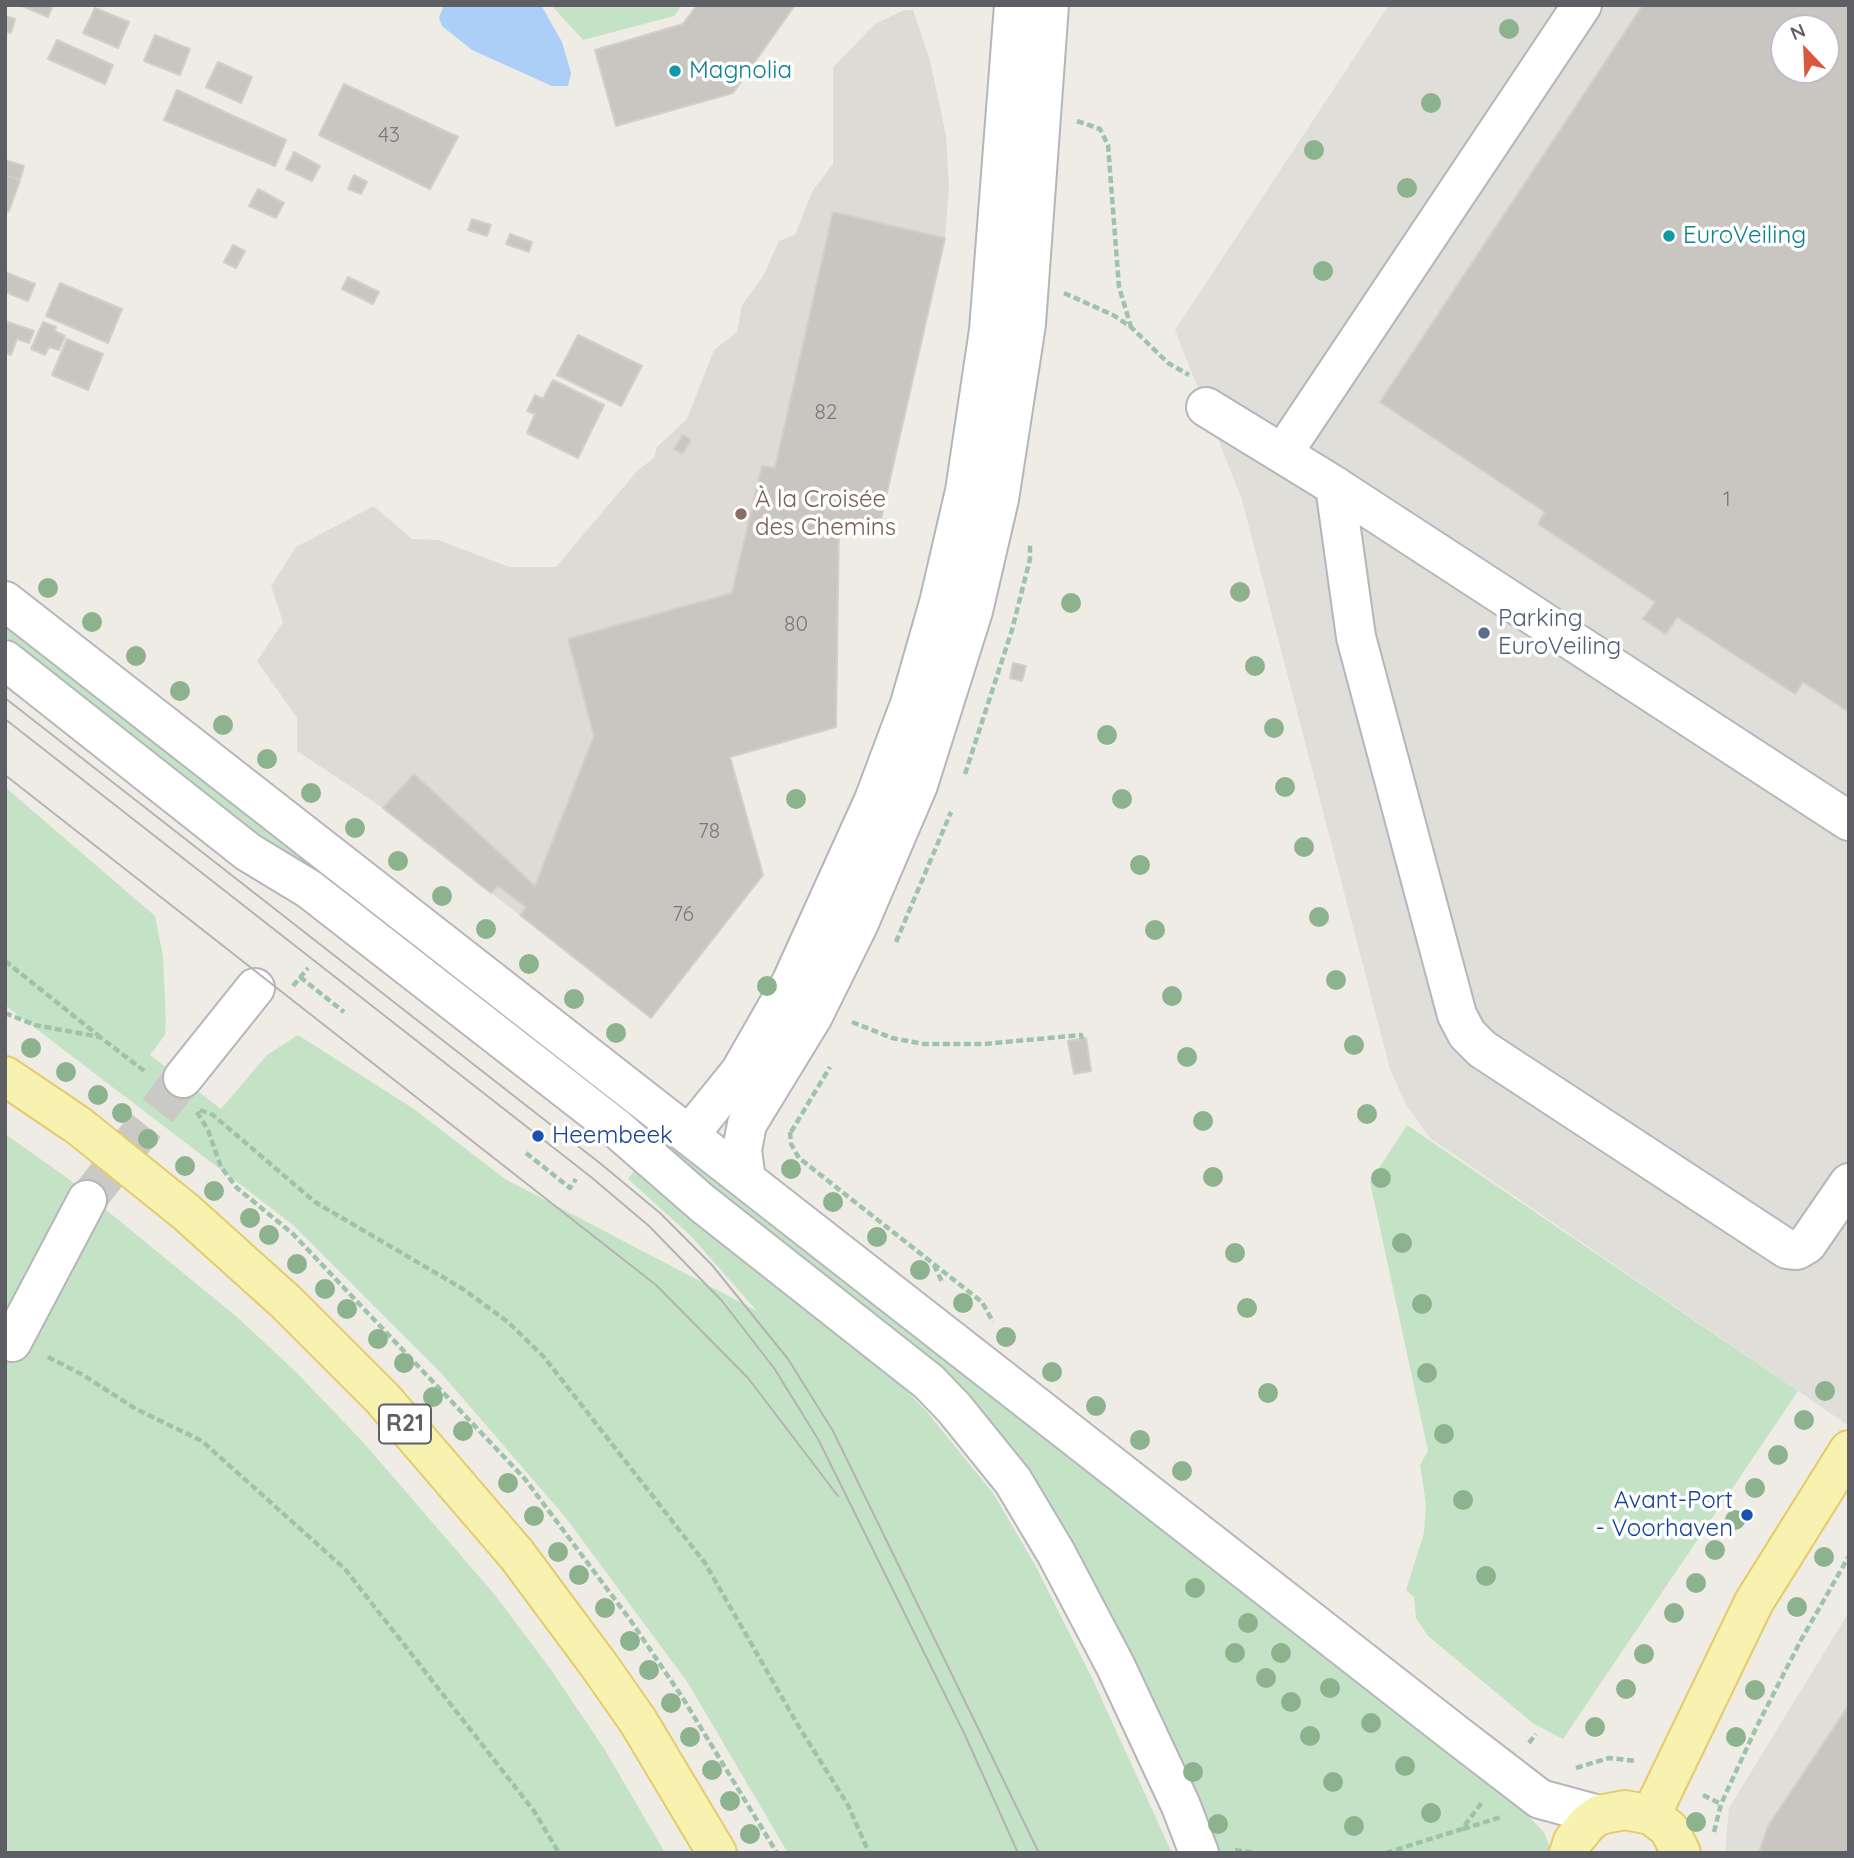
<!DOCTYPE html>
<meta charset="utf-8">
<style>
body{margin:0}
#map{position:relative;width:1854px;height:1858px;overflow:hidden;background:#eeece5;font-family:Quicksand,sans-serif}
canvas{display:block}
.frame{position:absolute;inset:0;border:7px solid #5d5f64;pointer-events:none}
.north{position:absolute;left:1770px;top:14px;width:70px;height:70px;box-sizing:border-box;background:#fff;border:2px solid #bebfc1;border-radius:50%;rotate:337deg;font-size:19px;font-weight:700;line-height:28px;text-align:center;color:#5d5f64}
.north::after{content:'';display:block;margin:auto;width:24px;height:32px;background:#d95940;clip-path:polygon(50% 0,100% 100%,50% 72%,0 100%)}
</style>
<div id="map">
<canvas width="1854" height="1858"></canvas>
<div class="frame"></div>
<div class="north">N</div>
</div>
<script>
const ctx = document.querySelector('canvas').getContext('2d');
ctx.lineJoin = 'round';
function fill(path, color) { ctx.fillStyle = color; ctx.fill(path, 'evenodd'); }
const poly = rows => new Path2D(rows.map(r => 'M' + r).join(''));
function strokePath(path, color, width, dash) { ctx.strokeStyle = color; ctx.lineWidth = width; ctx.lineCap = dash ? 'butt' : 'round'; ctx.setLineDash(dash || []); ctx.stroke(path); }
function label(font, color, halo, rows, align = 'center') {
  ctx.font = font + ' Quicksand,sans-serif'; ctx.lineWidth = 7; ctx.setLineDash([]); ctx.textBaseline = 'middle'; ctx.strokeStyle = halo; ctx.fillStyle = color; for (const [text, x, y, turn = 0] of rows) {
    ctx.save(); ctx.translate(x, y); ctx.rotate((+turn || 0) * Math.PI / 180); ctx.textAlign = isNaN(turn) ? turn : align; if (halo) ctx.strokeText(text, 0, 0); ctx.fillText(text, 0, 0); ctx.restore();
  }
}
fill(poly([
 [1389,5,1849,5,1849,1426,1430,1138,1406,1105,1390,1069,1242,500,1175,330],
 [1784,28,1826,28,1826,70,1784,70],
 [1849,1612,1849,1853,1725,1853,1729,1808]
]), '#dfded9');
fill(poly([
 [904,10,913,10,930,61,946,135,949,187,945,238,878,532,839,523,817,732,730,757,763,875,651,1018,383,808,297,751,297,718,257,661,283,622,271,586,296,547,374,506,412,539,438,540,509,567,556,567,638,470,654,458,657,447,687,419,714,350,737,332,742,305,763,276,779,241,795,235,813,190,833,164,833,67,875,24]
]), '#dddbd3');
fill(poly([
 [551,5,682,5,674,16,583,40],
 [5,624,331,879,326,886,5,637],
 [5,787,155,916,163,956,166,1022,165,1035,150,1055,221,1109,267,1055,298,1035,414,1109,505,1179,757,1311,690,1235,628,1179,641,1162,889,1372,927,1412,993,1493,1034,1563,1092,1678,1172,1853,788,1853,688,1683,566,1518,441,1373,292,1224,5,1005],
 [1407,1125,1798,1391,1563,1739,1534,1724,1428,1636,1416,1618,1414,1597,1406,1590,1424,1533,1426,1504,1420,1465,1428,1451,1370,1182],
 [5,1134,66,1177,237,1317,295,1371,363,1442,495,1595,552,1671,605,1750,665,1853,5,1853],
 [658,1135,1512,1800,1544,1832,1552,1853,1213,1853,1043,1505,651,1144]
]), '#c4e3c6');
fill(poly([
 [444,5,541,5,562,42,571,73,568,86,552,86,472,50,442,26,439,18]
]), '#accff7');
const building = poly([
 [20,5,53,5,48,17,20,5],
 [697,5,795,5,733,93,616,126,595,50,683,24,697,5],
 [1643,5,1849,5,1849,712,1803,682,1795,694,1677,617,1666,634,1643,619,1655,602,1538,524,1545,512,1380,402,1643,5],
 [1784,28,1826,28,1826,70,1784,70,1784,28],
 [95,8,129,22,118,48,83,33,95,8],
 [5,16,15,19,11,33,5,31,5,16],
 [155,35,190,49,180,75,144,61,155,35],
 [57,40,113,65,105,84,48,59,57,40],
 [218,62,252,77,241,103,206,87,218,62],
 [344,84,458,137,430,189,319,135,344,84],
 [177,90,286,140,275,166,164,120,177,90],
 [294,152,320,166,312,181,286,169,294,152],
 [5,160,24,166,20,180,5,175,5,160],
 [5,175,20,180,9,211,5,213,5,175],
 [354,175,367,182,361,194,348,189,354,175],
 [258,189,284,203,276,218,249,206,258,189],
 [833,212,945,238,878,532,839,522,836,727,730,757,763,875,651,1018,520,915,526,907,498,886,491,893,383,808,414,774,535,886,594,736,568,639,732,593,762,466,775,468,833,212],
 [472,219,491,225,487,236,468,230,472,219],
 [510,234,532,242,529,252,506,244,510,234],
 [233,245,245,251,236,268,224,262,233,245],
 [5,272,35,284,28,301,5,292,5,272],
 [348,277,379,292,373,304,342,289,348,277],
 [60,283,122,309,108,343,46,316,60,283],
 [5,321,34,331,29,343,17,339,11,355,5,353,5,321],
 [43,322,56,327,55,331,65,336,59,350,49,347,45,355,31,349,43,322],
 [578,335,642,366,621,406,557,375,578,335],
 [67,339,103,354,88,390,52,375,67,339],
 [553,380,604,405,578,458,527,433,535,414,527,411,535,395,543,399,553,380],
 [683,435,691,440,682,454,674,449,683,435],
 [1013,663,1026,666,1022,681,1010,678,1013,663],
 [1086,1038,1091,1071,1074,1074,1068,1041,1086,1038],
 [1849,1705,1849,1853,1759,1853,1768,1826,1849,1705]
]);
fill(building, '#c9c6c2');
strokePath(building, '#d2cfc4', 2);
strokePath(poly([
 [87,1200,183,1078]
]), '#cac9c5', 38, [38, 19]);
const minor = poly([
 [1206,407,1330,483,1849,821],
 [1283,453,1582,5],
 [1335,486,1356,637,1457,1015,1467,1034,1482,1049,1787,1249,1797,1250,1807,1244,1849,1183],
 [5,601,1458,1736,1540,1799,1599,1815],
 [5,660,248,852,309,889,616,1128,702,1203,929,1382,954,1408,1013,1481,1056,1553,1116,1667,1181,1806,1199,1853],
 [183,1078,255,988],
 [689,1135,740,1072,791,983,874,800,910,704,939,603,965,491,989,330,1014,5],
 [746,1180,742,1150,747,1124,813,1016,859,923,918,785,973,611,999,499,1026,324,1049,5],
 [12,1342,87,1200]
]);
const major = poly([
 [5,1076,79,1126,186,1212,286,1302,383,1399,517,1555,598,1664,638,1721,717,1853],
 [1651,1815,1754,1602,1849,1450],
 [1569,1853,1573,1841,1589,1822,1599,1815,1625,1810,1651,1815,1669,1829,1681,1853]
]);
strokePath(minor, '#b5b6ba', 42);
strokePath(major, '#e4cc68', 42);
strokePath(poly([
 [1077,121,1100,129,1108,145,1119,287,1131,327],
 [1064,293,1113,315,1131,327,1168,363,1189,375],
 [965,774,1012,630,1030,559,1030,544],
 [896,942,951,812],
 [5,961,99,1036],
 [300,977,344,1012],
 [293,986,308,968],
 [5,1013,35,1025,100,1037,147,1073],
 [852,1022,892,1038,924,1044,984,1044,1081,1035,1082,1039],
 [200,1110,213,1115,315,1202,463,1289,508,1322,544,1357,705,1563,799,1727,848,1805,869,1853],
 [197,1112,208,1130,221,1167,237,1188,293,1234,525,1479,631,1621,684,1700,777,1853],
 [790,1132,791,1144,799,1158,982,1302,993,1322],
 [791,1132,830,1067],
 [526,1153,570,1188,576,1179],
 [934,1265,943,1284],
 [48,1357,83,1375,136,1409,202,1441,345,1569,534,1811,559,1853],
 [1529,1743,1536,1734],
 [1576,1768,1609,1758,1636,1761],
 [1703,1795,1721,1804],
 [1463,1829,1501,1817],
 [1714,1832,1721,1804,1757,1726,1801,1640,1849,1556],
 [1235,1850,1256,1853],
 [1386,1853,1462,1829,1483,1801]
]), '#9ec3ab', 4.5, [7, 3.5]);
strokePath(minor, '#fff', 38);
strokePath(major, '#f7f2b0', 38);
strokePath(poly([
 [5,698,601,1164,660,1213,712,1265,788,1359,833,1431,1039,1853],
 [5,719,591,1177,649,1226,722,1301,774,1368,818,1439,964,1733,1018,1853],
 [5,775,656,1285,748,1378,838,1496]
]), '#b3b3b4', 2);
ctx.fillStyle = '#8db28e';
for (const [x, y] of [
 [1509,29],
 [1431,103],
 [1314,150],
 [1407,188],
 [1323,271],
 [48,588],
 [1240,592],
 [1071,603],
 [92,622],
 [136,656],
 [1255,666],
 [180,691],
 [223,725],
 [1274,728],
 [1107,735],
 [267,759],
 [1285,787],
 [311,793],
 [796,799],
 [1122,799],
 [355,828],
 [1304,847],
 [398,861],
 [1140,865],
 [442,896],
 [1319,917],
 [486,929],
 [1155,930],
 [529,964],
 [1336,980],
 [767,986],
 [1172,996],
 [574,999],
 [616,1033],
 [1354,1045],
 [31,1048],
 [1187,1057],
 [66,1072],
 [98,1095],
 [122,1113],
 [1367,1114],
 [1203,1121],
 [148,1139],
 [185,1166],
 [791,1169],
 [1213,1177],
 [1381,1178],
 [214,1191],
 [833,1202],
 [250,1218],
 [269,1235],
 [877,1237],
 [1402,1243],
 [1235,1253],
 [297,1264],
 [920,1270],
 [325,1289],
 [963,1303],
 [1422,1304],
 [1247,1308],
 [347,1309],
 [1006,1337],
 [378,1339],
 [404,1363],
 [1052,1372],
 [1427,1373],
 [1825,1391],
 [1268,1393],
 [433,1397],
 [1096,1406],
 [1804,1420],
 [463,1431],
 [1444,1434],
 [1140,1440],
 [1778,1455],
 [1182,1471],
 [508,1483],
 [1755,1488],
 [1463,1500],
 [534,1516],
 [1735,1520],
 [1715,1550],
 [558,1552],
 [1824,1557],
 [579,1575],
 [1486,1576],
 [1696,1583],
 [1195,1588],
 [1797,1607],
 [605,1608],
 [1674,1613],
 [1248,1623],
 [630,1641],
 [1235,1653],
 [1281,1653],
 [1644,1654],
 [649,1670],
 [1266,1678],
 [1330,1688],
 [1626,1689],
 [1755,1690],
 [1291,1702],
 [671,1703],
 [1371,1723],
 [1595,1727],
 [1310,1736],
 [690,1737],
 [1736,1737],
 [1405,1766],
 [712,1770],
 [1193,1772],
 [1333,1782],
 [730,1801],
 [1431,1813],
 [1696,1822],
 [1218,1824],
 [1354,1826],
 [750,1834]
]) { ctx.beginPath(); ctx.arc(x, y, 10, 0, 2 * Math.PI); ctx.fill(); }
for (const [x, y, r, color] of [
 [675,71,7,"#0f9aa8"],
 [1669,236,7,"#0f9aa8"],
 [741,514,7,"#8d6e63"],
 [1484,633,7,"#5c6f8a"],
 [538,1136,7,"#1a4fb4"],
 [1747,1515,7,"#1a4fb4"]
]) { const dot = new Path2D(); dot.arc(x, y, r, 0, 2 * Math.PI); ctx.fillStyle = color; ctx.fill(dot); strokePath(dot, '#fff', 2.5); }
label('21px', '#78797c', null, [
 ["43",389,136],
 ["82",826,413],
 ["1",1727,500],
 ["80",796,625],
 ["78",709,832],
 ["76",683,915]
]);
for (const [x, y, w] of [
 [405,1424,52]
]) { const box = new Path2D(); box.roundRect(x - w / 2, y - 19.5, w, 39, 5); ctx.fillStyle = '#fff'; ctx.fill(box); strokePath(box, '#5d5f64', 2); }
label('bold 23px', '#5d5f64', null, [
 ["R21",405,1424]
]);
label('24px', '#0d838f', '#fff', [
 ["Magnolia",689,71],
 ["EuroVeiling",1683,236]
], 'left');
label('24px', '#785e54', '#fff', [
 ["À la Croisée",755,500],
 ["des Chemins",755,528]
], 'left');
label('24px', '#4e5e75', '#fff', [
 ["Parking",1498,619],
 ["EuroVeiling",1498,647]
], 'left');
label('24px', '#164399', '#fff', [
 ["Heembeek",552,1136],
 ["Avant-Port",1733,1501,"right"],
 ["- Voorhaven",1733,1529,"right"]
], 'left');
</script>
